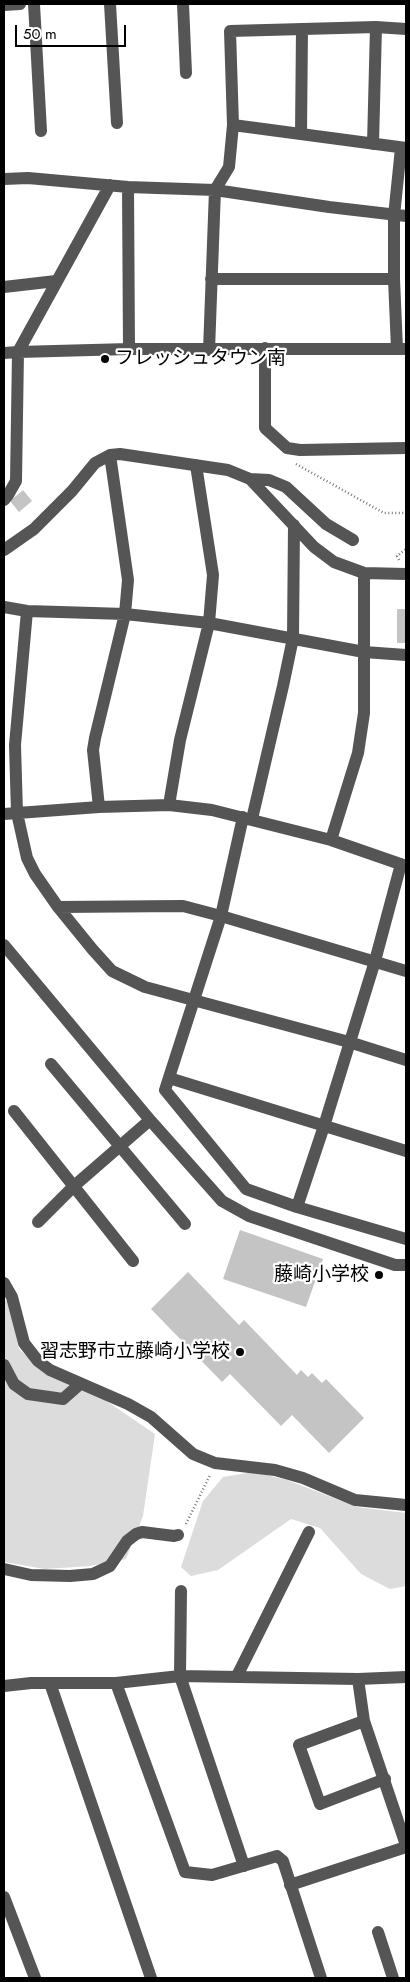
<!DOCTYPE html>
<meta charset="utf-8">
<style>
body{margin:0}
#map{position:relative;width:410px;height:1982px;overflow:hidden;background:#fff;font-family:Jost,sans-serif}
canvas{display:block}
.frame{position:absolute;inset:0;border:5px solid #000;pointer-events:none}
.scale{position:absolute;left:15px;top:25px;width:111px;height:22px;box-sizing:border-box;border:2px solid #000;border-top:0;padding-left:6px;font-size:15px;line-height:18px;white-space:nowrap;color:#000;-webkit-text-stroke:4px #fff;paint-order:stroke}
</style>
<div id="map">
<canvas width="410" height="1982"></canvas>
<div class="frame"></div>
<div class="scale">50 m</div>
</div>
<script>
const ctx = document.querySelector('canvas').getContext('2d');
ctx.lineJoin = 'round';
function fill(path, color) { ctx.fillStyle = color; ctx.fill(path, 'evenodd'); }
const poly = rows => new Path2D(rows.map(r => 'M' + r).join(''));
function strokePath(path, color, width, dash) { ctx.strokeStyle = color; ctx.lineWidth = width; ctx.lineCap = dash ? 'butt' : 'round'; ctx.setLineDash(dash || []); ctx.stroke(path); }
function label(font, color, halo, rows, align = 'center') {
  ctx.font = font + ' Jost,"Noto Sans JP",sans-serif'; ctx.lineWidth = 4.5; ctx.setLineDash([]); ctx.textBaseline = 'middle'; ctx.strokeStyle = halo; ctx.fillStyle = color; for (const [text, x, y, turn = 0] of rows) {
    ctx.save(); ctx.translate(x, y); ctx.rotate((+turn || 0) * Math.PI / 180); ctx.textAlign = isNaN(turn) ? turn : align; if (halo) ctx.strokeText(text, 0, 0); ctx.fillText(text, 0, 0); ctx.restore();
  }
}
fill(poly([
 [4,1296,9,1306,19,1349,40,1369,102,1398,155,1434,143,1516,126,1559,90,1566,45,1569,4,1562],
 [254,1472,287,1480,357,1507,406,1513,406,1586,390,1589,361,1574,320,1528,291,1519,218,1570,191,1576,181,1567,203,1501,223,1477]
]), '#dcdcdc');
fill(poly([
 [23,490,32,501,19,512,10,501],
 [397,609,406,609,406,643,397,643],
 [240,1230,323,1259,306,1307,223,1279],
 [188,1272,239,1325,244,1320,297,1375,301,1370,308,1377,312,1373,322,1383,326,1379,364,1418,329,1453,292,1415,281,1426,230,1374,222,1382,151,1309]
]), '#c4c4c4');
strokePath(poly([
 [296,464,384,513,406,513],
 [399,560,397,556,406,549],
 [186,1524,210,1475]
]), '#777', 2.5, [1, 2.5]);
strokePath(poly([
 [34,4,41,131],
 [110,4,117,123],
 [183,4,186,73],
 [4,5,20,4],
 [233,125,406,148],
 [301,134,302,29],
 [373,144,376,27],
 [4,179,28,178,128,187,215,190,329,207,406,216],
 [128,187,129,349],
 [211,279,394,279],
 [4,287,56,281],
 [265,348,265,428,287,448,300,450,406,448],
 [397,349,394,279,394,216,401,148],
 [209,350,215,190,229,167,233,125,230,31,376,27,406,29],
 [4,353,18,352,110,185],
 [250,479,269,480,286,487,326,524,353,540],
 [4,500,8,495,16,481,18,352,129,349,406,349],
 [4,550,34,529,72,491,95,463,110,455,120,454,228,470,250,479,314,547,334,562,364,573,406,574],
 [4,607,27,611,125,614,209,623,364,652,406,655],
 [27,611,15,745,17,813,27,858,35,874,58,907,93,950,112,971,145,987,349,1042,406,1060],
 [169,805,180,740,209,623,213,575,196,465],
 [99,807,93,750,95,738,125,614,128,580,110,455],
 [4,814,99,807,169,805,212,810,331,840,406,866],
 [243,817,221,916,165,1090,246,1189,297,1207,406,1239],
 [252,819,283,686,293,638,294,525],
 [331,840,358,753,364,713,364,573],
 [58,907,183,906,221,916,406,971],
 [4,945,150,1120,222,1201,249,1216,395,1265,406,1265],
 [51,1064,185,1224],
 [169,1078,406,1151],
 [14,1111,133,1261],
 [297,1207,324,1126,375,961,401,864],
 [38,1222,74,1186,150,1120],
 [4,1283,12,1297,24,1343,38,1361,50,1370,128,1404,151,1417,193,1454,215,1463,275,1470,303,1478,355,1500,406,1505],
 [4,1365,14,1384,28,1394,63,1399,80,1384],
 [4,1569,31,1575,70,1576,93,1574,110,1566,127,1541,136,1534,142,1532,174,1536,178,1535],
 [181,1591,180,1676,244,1866],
 [237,1676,309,1532],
 [358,1679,364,1721,406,1845],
 [50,1683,151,1978],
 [116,1683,185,1872,212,1875,277,1856,283,1861,321,1978],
 [4,1686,31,1683,116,1683,180,1676,358,1679,406,1677],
 [364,1721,299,1745,320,1804,385,1779],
 [290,1885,406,1847],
 [4,1897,35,1978],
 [378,1932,393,1978]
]), '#555', 12);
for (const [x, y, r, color] of [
 [105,359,5,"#000"],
 [379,1275,5,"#000"],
 [240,1352,5,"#000"]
]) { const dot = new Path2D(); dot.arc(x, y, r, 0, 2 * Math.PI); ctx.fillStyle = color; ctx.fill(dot); strokePath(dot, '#fff', 2); }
label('19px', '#000', '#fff', [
 ["フレッシュタウン南",115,359,"left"],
 ["藤崎小学校",369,1275],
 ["習志野市立藤崎小学校",230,1352]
], 'right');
</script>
